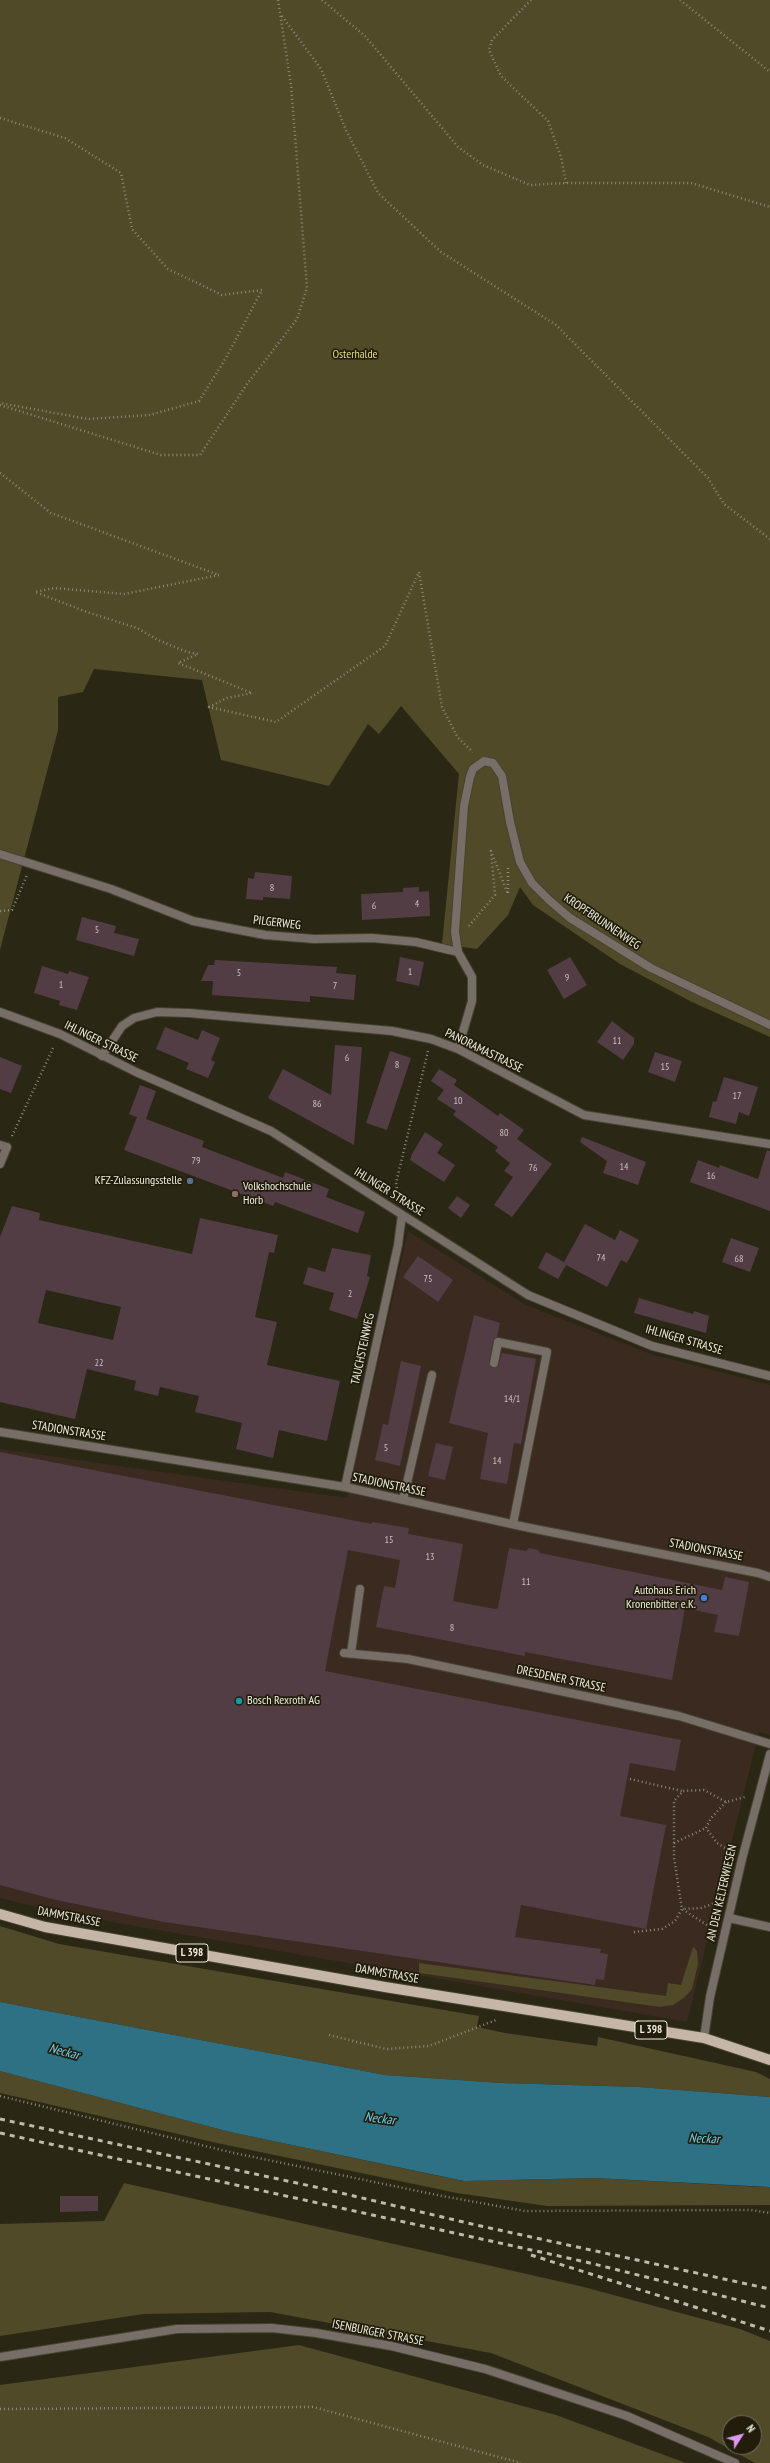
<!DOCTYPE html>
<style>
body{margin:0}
#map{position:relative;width:770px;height:2463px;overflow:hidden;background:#2a2714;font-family:"PT Sans Narrow",sans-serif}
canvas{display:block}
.north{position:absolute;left:722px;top:2415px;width:40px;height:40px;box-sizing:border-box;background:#211d0a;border:1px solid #737060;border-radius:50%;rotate:54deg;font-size:11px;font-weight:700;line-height:16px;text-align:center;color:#efede1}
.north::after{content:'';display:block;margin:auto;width:14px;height:18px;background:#de98f3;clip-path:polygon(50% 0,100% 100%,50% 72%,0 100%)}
</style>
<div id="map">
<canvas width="770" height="2463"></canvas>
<div class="north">N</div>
</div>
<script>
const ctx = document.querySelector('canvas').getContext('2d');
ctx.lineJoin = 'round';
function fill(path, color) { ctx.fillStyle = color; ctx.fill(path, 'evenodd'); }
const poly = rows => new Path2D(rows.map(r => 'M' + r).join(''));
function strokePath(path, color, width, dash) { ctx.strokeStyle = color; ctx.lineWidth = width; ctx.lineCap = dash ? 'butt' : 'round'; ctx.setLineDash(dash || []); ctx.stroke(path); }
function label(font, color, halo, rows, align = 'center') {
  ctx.font = font + ' "PT Sans Narrow",sans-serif'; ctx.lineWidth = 3.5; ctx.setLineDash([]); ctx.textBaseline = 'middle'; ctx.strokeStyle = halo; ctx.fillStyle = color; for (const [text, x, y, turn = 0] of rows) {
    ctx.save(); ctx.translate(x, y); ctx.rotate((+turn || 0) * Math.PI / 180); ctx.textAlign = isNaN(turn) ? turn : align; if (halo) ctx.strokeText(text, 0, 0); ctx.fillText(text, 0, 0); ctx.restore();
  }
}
fill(poly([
 [408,1231,524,1304,651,1354,770,1385,770,1735,759,1732,687,2022,60,1913,0,1898,0,1449,347,1498]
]), '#3a2a20');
fill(poly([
 [0,0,770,0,770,1037,692,1002,620,964,533,905,520,887,508,915,477,949,442,944,459,774,401,706,379,734,368,724,329,786,221,760,202,680,94,669,83,692,58,697,58,730,0,950],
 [0,1926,59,1944,479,2016,477,2027,505,2033,597,2046,598,2037,756,2072,770,2079,770,2097,639,2087,501,2083,385,2075,0,2002],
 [693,1947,697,1951,698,1964,692,1989,685,1997,673,2005,660,2007,419,1973,419,1963,666,1996,668,1983,681,1985],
 [0,2071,230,2132,463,2181,594,2178,762,2187,770,2187,770,2205,547,2206,457,2193,217,2143,0,2093],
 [124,2183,580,2286,740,2329,770,2341,770,2463,755,2463,708,2437,491,2353,270,2312,143,2314,0,2336,0,2224,104,2221],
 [730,2423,754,2423,754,2447,730,2447],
 [299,2345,556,2415,686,2463,0,2463,0,2385]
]), '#504a29');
fill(poly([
 [0,2002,385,2075,501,2083,639,2087,770,2097,770,2187,594,2178,464,2181,230,2132,0,2071]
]), '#2f7184');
fill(poly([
 [255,872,292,876,290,899,263,897,263,900,246,899,248,878,254,879],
 [419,887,419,892,429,891,430,916,362,920,361,894,403,892,403,888],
 [82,917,116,926,114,933,139,939,134,956,76,940],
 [400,957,424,962,419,986,396,981],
 [570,957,587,985,564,999,547,970],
 [215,960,337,967,336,973,356,975,354,1000,310,996,310,1002,212,995,213,981,201,981,208,965,214,965],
 [42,966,68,974,69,971,89,977,77,1010,59,1005,60,1001,34,993],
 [612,1021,634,1038,634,1044,623,1060,597,1042],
 [165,1027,198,1040,202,1030,220,1038,211,1060,215,1062,208,1078,186,1069,189,1063,156,1049],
 [335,1045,362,1047,354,1145,268,1098,283,1069,331,1095],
 [390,1051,411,1058,387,1130,366,1123],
 [655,1052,682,1061,675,1082,648,1072],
 [0,1057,22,1066,11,1093,0,1089],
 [439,1069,457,1080,454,1085,498,1116,500,1113,524,1130,517,1139,552,1164,512,1217,494,1205,513,1177,504,1171,510,1163,495,1151,498,1147,453,1115,456,1111,437,1099,444,1090,431,1081],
 [724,1077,758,1087,749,1116,739,1112,736,1124,709,1117,713,1101,716,1102],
 [140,1085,156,1091,146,1119,204,1141,202,1147,283,1178,285,1172,329,1189,326,1197,365,1212,358,1233,275,1202,273,1206,124,1150,137,1117,129,1114],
 [425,1132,443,1144,437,1153,455,1165,444,1182,410,1160,412,1154],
 [582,1137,646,1162,638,1185,603,1173,607,1161,580,1142],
 [767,1150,770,1151,770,1211,690,1182,698,1160,719,1168,720,1165,758,1179],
 [457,1196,470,1205,461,1218,448,1208],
 [12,1206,40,1213,39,1220,192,1254,200,1218,278,1235,274,1253,269,1252,255,1317,277,1322,267,1365,340,1381,327,1441,279,1430,273,1458,236,1449,242,1423,195,1412,199,1396,160,1387,158,1396,134,1390,136,1381,87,1369,75,1419,0,1402,0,1237],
 [46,1290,121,1307,113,1340,38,1323],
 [585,1224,615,1240,620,1230,639,1240,627,1263,621,1260,607,1287,566,1265,558,1279,538,1268,546,1252,564,1262],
 [731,1238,759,1248,750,1272,722,1262],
 [332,1248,371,1255,367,1276,370,1277,357,1319,329,1310,334,1293,303,1284,308,1267,325,1272],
 [418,1256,453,1280,438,1302,403,1277],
 [639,1298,693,1314,694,1311,709,1316,706,1333,634,1313],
 [474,1315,500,1323,497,1337,493,1341,489,1362,491,1367,498,1366,502,1353,536,1359,521,1444,514,1443,507,1484,480,1479,488,1433,449,1423],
 [401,1361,421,1366,400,1466,375,1460,383,1424,388,1425],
 [436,1443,453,1447,445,1480,428,1476],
 [0,1452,372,1524,372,1522,409,1528,408,1534,463,1544,453,1601,495,1609,498,1608,509,1548,526,1551,529,1548,538,1550,540,1553,722,1590,725,1577,749,1582,739,1636,714,1632,718,1615,685,1608,672,1680,525,1652,525,1656,376,1627,384,1586,395,1588,400,1560,348,1550,325,1671,681,1740,675,1771,630,1763,620,1816,666,1825,646,1929,521,1905,515,1937,601,1949,600,1953,608,1954,604,1980,596,1979,595,1985,164,1922,56,1900,0,1885],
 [60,2196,98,2196,98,2211,60,2212]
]), '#533d45');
const service = poly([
 [494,1363,498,1342,547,1352,513,1524],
 [403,1500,432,1375],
 [351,1653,360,1589]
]);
const minor = poly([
 [0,854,111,889,193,921,265,935,314,939,372,938,416,942,458,952],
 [0,1012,60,1034,136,1072,271,1131,528,1295,652,1346,770,1376],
 [458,1049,472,1001,472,977,458,952,455,932,464,806,470,777,473,769,484,761,493,763,502,776,510,822,520,862,532,883,549,900,570,918,651,968,770,1025],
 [102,1056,122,1026,134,1018,157,1012,189,1013,392,1031,431,1039,458,1049,584,1115,770,1144],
 [0,1145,7,1147,0,1164],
 [0,1432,345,1487,525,1527,758,1573,770,1577],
 [345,1487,398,1245,402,1215],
 [344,1653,408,1659,679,1716,770,1744],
 [729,1918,770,1927],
 [704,2038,710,1997,742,1859,770,1754]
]);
const tertiary = poly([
 [0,2357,177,2329,272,2328,316,2333,391,2346,485,2369,627,2416,735,2463]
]);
const primary = poly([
 [0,1914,45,1927,385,1987,704,2038,770,2060]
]);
strokePath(service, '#464331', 10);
strokePath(minor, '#464331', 10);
strokePath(tertiary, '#464331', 10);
strokePath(primary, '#464331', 12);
strokePath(poly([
 [322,0,365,36,458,147,483,165,530,185,566,183,691,183,770,207],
 [531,0,492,40,489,50,501,76,548,121,561,157,566,183],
 [680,0,770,72],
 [282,16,321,69,346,130,378,193,441,252,556,325,708,478,724,504,770,539],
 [0,118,65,138,121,173,132,229,168,269,222,295,262,290,226,358,199,401,150,415,88,419,0,403],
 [0,405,161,455,200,455,247,384,297,319,307,288,291,85,278,0],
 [0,473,51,513,219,575,124,594,54,588,35,592,87,612,137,628,158,640,187,652,198,654,178,663,252,693,227,698,209,707,276,722,385,646,419,572,442,707,458,738,473,752],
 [0,911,12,910,27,875],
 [469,926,495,895,491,851,508,894,508,868],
 [12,1136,54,1046],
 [398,1196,396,1183,428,1051],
 [630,1779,682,1791],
 [726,1802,711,1818,706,1828,717,1843,730,1851],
 [674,1843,706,1828],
 [707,1925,682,1909,674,1858,674,1801,683,1791,704,1790,726,1802,745,1797],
 [634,1932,662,1929,675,1921,682,1909,701,1908,718,1902],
 [329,2035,386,2049,429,2046,496,2020],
 [0,2096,234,2153,442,2196,525,2211,751,2210,770,2213],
 [0,2409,313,2407,521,2463]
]), '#8c8a7a', 2.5, [1, 3]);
strokePath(service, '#766e67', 8);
strokePath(minor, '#766e67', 8);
strokePath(tertiary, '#766e67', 8);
strokePath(primary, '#c6b6a7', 10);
strokePath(poly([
 [0,2119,320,2188,476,2225,770,2289],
 [0,2133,586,2262,770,2308],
 [531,2255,770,2331]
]), '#bdbbad', 3, [5, 5]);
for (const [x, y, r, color] of [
 [190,1181,4,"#5c6f8a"],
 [235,1194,4,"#8d6e63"],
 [704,1598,4,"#3f7fe0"],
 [239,1701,4,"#0f9aa8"]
]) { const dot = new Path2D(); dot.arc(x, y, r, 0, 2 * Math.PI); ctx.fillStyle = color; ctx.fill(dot); strokePath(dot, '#211d0a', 1.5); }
label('10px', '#c8c1ba', null, [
 ["8",272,888],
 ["4",417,904],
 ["6",374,906],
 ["5",97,930],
 ["1",410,972],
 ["5",239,973],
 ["9",567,978],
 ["1",61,985],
 ["7",335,986],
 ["11",617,1041],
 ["6",347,1058],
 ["8",397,1065],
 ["15",665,1067],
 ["17",737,1096],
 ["10",458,1101],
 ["86",317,1104],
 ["80",504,1133],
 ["79",196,1161],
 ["14",624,1167],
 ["76",533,1168],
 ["16",711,1176],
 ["74",601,1258],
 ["68",739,1259],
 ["75",428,1279],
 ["2",350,1294],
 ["22",99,1363],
 ["14/1",512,1399],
 ["5",386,1448],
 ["14",497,1461],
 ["15",389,1540],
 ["13",430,1557],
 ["11",526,1582],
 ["8",452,1628]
]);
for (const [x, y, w] of [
 [192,1953,32],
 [651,2030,32]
]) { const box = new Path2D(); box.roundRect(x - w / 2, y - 9, w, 18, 3); ctx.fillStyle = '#211d0a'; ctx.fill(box); strokePath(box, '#efede1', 1); }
label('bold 11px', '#efede1', null, [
 ["L 398",192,1953],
 ["L 398",651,2030]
]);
label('12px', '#e5d786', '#211d0a', [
 ["Osterhalde",355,355]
]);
label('12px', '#efede1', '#211d0a', [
 ["KROPFBRUNNENWEG",602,922,34],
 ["PILGERWEG",277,923,7],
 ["IHLINGER STRASSE",101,1042,26],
 ["PANORAMASTRASSE",484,1051,26],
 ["IHLINGER STRASSE",389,1192,32],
 ["IHLINGER STRASSE",684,1340,16],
 ["TAUCHSTEINWEG",363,1349,-78],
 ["STADIONSTRASSE",69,1431,9],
 ["STADIONSTRASSE",389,1485,12],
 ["STADIONSTRASSE",706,1550,11],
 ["DRESDENER STRASSE",561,1679,12],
 ["AN DEN KELTERWIESEN",722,1893,-77],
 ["DAMMSTRASSE",69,1917,11],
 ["DAMMSTRASSE",387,1974,10],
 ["ISENBURGER STRASSE",378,2333,11]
]);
label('12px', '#efede1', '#211d0a', [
 ["KFZ-Zulassungsstelle",182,1181],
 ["Volkshochschule",243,1187,"left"],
 ["Horb",243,1201,"left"],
 ["Autohaus Erich",696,1591],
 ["Kronenbitter e.K.",696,1605],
 ["Bosch Rexroth AG",247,1701,"left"]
], 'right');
label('italic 13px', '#6dd1f0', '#211d0a', [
 ["Neckar",64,2052,15],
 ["Neckar",380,2119,7],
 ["Neckar",704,2139,2]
]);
</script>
